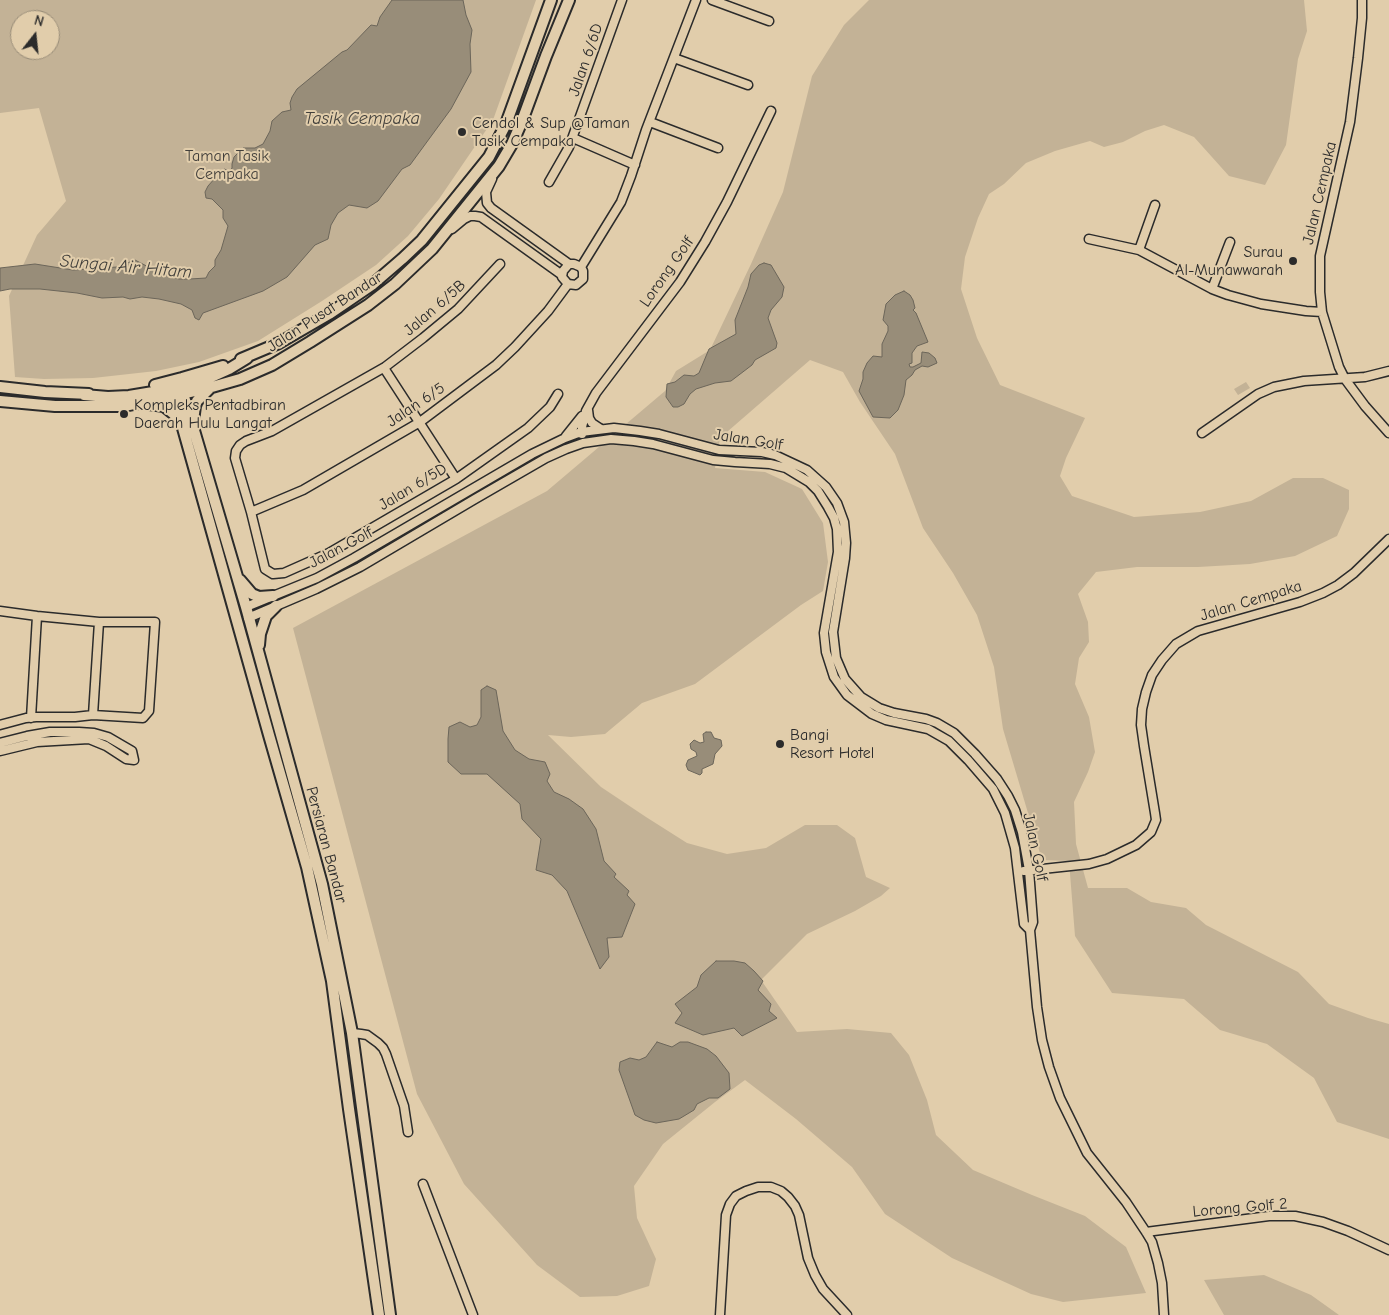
<!DOCTYPE html>
<style>
body{margin:0}
#map{position:relative;width:1389px;height:1315px;overflow:hidden;background:#e1cdab;font-family:"Comic Neue",sans-serif}
canvas{display:block}
.north{position:absolute;left:10px;top:10px;width:50px;height:50px;box-sizing:border-box;background:#e1cdab;border:1px solid #988c78;border-radius:50%;rotate:16deg;font-size:14px;font-weight:700;line-height:20px;text-align:center;color:#2b2b2b}
.north::after{content:'';display:block;margin:auto;width:18px;height:22px;background:#2b2b2b;clip-path:polygon(50% 0,100% 100%,50% 72%,0 100%)}
</style>
<div id="map">
<canvas width="1389" height="1315"></canvas>
<div class="north">N</div>
</div>
<script>
const ctx = document.querySelector('canvas').getContext('2d');
ctx.lineJoin = 'round';
function fill(path, color) { ctx.fillStyle = color; ctx.fill(path, 'evenodd'); }
const poly = rows => new Path2D(rows.map(r => 'M' + r).join(''));
function strokePath(path, color, width, dash) { ctx.strokeStyle = color; ctx.lineWidth = width; ctx.lineCap = dash ? 'butt' : 'round'; ctx.setLineDash(dash || []); ctx.stroke(path); }
function label(font, color, halo, rows, align = 'center') {
  ctx.font = font + ' "Comic Neue",sans-serif'; ctx.lineWidth = 4; ctx.setLineDash([]); ctx.textBaseline = 'middle'; ctx.strokeStyle = halo; ctx.fillStyle = color; for (const [text, x, y, turn = 0] of rows) {
    ctx.save(); ctx.translate(x, y); ctx.rotate((+turn || 0) * Math.PI / 180); ctx.textAlign = isNaN(turn) ? turn : align; if (halo) ctx.strokeText(text, 0, 0); ctx.fillText(text, 0, 0); ctx.restore();
  }
}
fill(poly([
 [0,0,536,0,493,120,439,199,408,236,376,265,322,301,258,341,199,362,156,371,93,378,44,379,15,377,9,296,37,235,66,201,39,108,0,113],
 [20,20,50,20,50,50,20,50],
 [869,0,1304,0,1307,31,1298,59,1286,145,1265,185,1229,176,1194,137,1164,125,1145,131,1123,142,1104,147,1090,141,1055,151,1026,163,1004,184,989,194,978,218,965,257,961,289,977,338,1000,385,1085,418,1066,458,1060,476,1072,496,1134,517,1200,512,1251,501,1293,478,1323,478,1349,490,1349,509,1337,536,1295,556,1250,564,1198,567,1137,567,1096,572,1078,594,1088,622,1089,642,1079,658,1075,684,1089,717,1095,752,1088,772,1074,802,1076,844,1088,888,1127,888,1151,902,1186,908,1206,925,1298,972,1329,1004,1368,1018,1389,1024,1389,1139,1337,1122,1314,1078,1267,1044,1220,1030,1184,999,1112,993,1075,936,1069,861,1042,860,1003,729,994,667,977,615,953,573,923,528,895,454,860,402,843,372,810,360,720,438,715,468,765,472,802,489,823,523,828,562,823,591,801,605,695,684,642,703,605,734,571,737,548,735,601,787,646,817,687,843,727,854,766,848,805,825,837,825,855,838,866,877,890,888,881,896,855,911,807,934,761,980,797,1032,847,1029,891,1033,909,1055,927,1100,936,1135,973,1170,1032,1195,1085,1216,1126,1247,1146,1293,1063,1302,1031,1294,952,1258,885,1214,852,1167,796,1119,745,1080,715,1102,663,1144,634,1186,637,1218,656,1259,649,1286,617,1296,580,1297,537,1265,464,1184,417,1094,293,628,547,491,665,391,676,371,710,350,751,264,783,192,812,76,844,25],
 [1246,382,1250,388,1238,395,1234,389],
 [1264,1275,1311,1295,1339,1315,1224,1315,1204,1280]
]), '#c3b296');
const water = poly([
 [392,0,463,0,466,15,472,30,470,44,471,72,451,109,410,165,402,169,378,201,367,208,349,205,338,213,331,225,328,239,315,245,287,277,263,291,203,313,199,320,195,318,192,310,181,304,159,299,142,297,130,299,123,297,102,298,77,293,40,289,10,289,0,291,0,268,35,264,73,270,117,267,135,260,158,272,179,279,190,279,206,278,209,272,215,266,215,260,221,250,228,226,223,218,223,210,212,199,206,198,205,192,208,186,216,177,224,169,230,171,232,168,232,164,234,157,243,148,255,148,263,144,270,131,272,121,282,112,291,110,290,103,292,97,297,89,342,52,347,50,371,25,377,26,380,17,392,0],
 [764,263,771,265,784,287,782,297,771,310,768,318,777,343,776,348,755,360,752,365,731,381,715,383,696,389,690,394,684,404,678,407,673,407,666,397,667,384,675,382,684,375,694,376,699,373,709,349,736,334,735,320,748,287,751,274,759,265,764,263],
 [904,291,910,295,913,300,915,308,913,310,916,313,928,342,917,346,912,353,912,363,909,364,910,367,913,367,921,363,922,352,929,353,935,358,937,363,928,367,922,366,915,370,912,375,906,380,904,395,898,410,890,418,873,417,859,391,863,379,863,372,867,363,873,356,882,357,882,344,888,331,888,326,883,320,886,304,895,295,904,291],
 [487,686,496,690,503,731,515,750,529,759,545,762,550,774,547,781,554,792,569,799,583,809,596,829,604,861,616,874,614,877,629,891,627,895,635,904,622,937,607,938,609,957,600,969,567,891,552,875,536,870,541,839,522,819,520,804,487,774,461,774,448,762,448,739,449,727,460,722,470,727,477,725,481,717,481,690,487,686],
 [706,732,711,732,714,738,721,740,722,746,715,754,713,764,702,769,702,773,700,775,688,770,686,765,688,760,697,756,696,752,691,749,690,744,694,740,700,743,704,742,703,734,706,732],
 [716,961,734,961,745,963,754,971,763,981,758,990,771,1004,769,1011,777,1018,742,1036,734,1028,703,1035,675,1023,682,1013,675,1004,697,987,701,975,716,961],
 [657,1042,672,1047,680,1042,688,1042,707,1049,716,1056,729,1073,730,1089,718,1098,709,1098,697,1104,694,1110,679,1119,656,1123,644,1120,635,1115,619,1070,620,1062,630,1058,639,1060,646,1057,657,1042]
]);
fill(water, '#988d79');
strokePath(water, '#6c665a', 1);
const minor = poly([
 [712,0,769,21],
 [1362,0,1362,18,1358,58,1350,122,1320,256,1320,292,1322,312,1339,367,1345,379,1365,406,1389,433],
 [674,58,748,85],
 [650,122,718,148],
 [573,138,635,165],
 [492,179,486,192,487,203,491,208,569,264,574,264,581,267,583,271,583,279,576,285,568,284,562,277,563,271,569,264],
 [549,182,569,147,622,0],
 [452,229,464,219,470,216,475,216,481,217,562,275],
 [1089,239,1139,250,1212,289,1228,295,1261,304,1306,311,1322,312],
 [1139,250,1155,205],
 [500,264,458,309,423,338,385,367,272,431,246,441,240,445,236,451,235,458,251,512,265,569,273,574,284,573,329,553,456,479,528,428,550,407,558,394],
 [581,267,621,202,631,176,646,130,696,0],
 [1212,289,1230,242],
 [384,368,456,479],
 [588,410,589,418,592,423,601,429],
 [1202,433,1258,394,1274,387,1304,381,1365,377,1389,371],
 [582,434,582,427,586,411,596,393,680,282,705,242,727,202,771,111],
 [566,436,582,416],
 [251,512,303,490,420,422,496,365,515,347,548,311,568,284],
 [246,607,317,578,354,558,532,454,565,438,581,432,614,428,640,431,659,434,719,450,762,452,775,455,807,470,826,487,837,503,844,522,846,543,845,558,833,632,836,658,845,679,861,697,879,708,894,713,926,719,937,723,954,733,975,754,997,779,1008,796,1015,810,1022,832,1029,870,1033,922,1030,930,1037,1007,1042,1040,1049,1067,1060,1098,1087,1153,1126,1202,1146,1232,1152,1242,1158,1263,1162,1283,1164,1315],
 [0,611,37,616,99,622,155,622,149,711,143,718,93,715,75,717,36,717,26,718,0,725],
 [248,618,316,589,360,567,475,499,546,458,566,449,583,443,611,439,634,441,653,444,713,460,735,462,770,464,786,468,809,482,818,491,828,507,834,518,837,529,838,552,824,633,826,652,834,677,847,695,872,714,886,720,928,729,949,741,968,760,993,789,1005,813,1015,848,1024,924,1030,930],
 [93,715,99,622],
 [31,718,37,616],
 [0,743,27,736,50,732,79,732,94,733,108,737,132,751,134,760,126,759,106,746,89,739,37,742,0,751],
 [1024,871,1089,864,1107,859,1136,845,1151,832,1156,820,1155,813,1144,746,1141,725,1142,709,1146,692,1152,675,1162,660,1176,644,1198,631,1300,602,1323,593,1338,585,1354,573,1389,539],
 [352,1033,361,1034,367,1035,378,1043,383,1048,386,1054,404,1106,408,1132],
 [423,1184,473,1315],
 [1146,1232,1269,1216,1295,1216,1323,1222,1348,1231,1389,1250],
 [720,1315,726,1215,730,1204,736,1196,746,1191,758,1187,771,1187,781,1191,788,1197,795,1206,799,1215,808,1258,815,1275,823,1289,847,1315]
]);
const major = poly([
 [247,358,229,369,209,378,181,386,175,391,174,396,269,735,307,867,332,981,349,1109,379,1315],
 [241,359,279,343,329,314,373,284,402,259,422,240,489,157,506,124,551,0],
 [155,385,182,378,223,366],
 [0,387,45,392,89,394],
 [84,395,108,397,129,396,171,389,177,389,180,391,185,400,246,607,322,884,352,1033,390,1315],
 [0,401,55,406,124,406,174,396,212,387,240,379,272,365,310,342,368,305,395,284,432,249,499,166,512,144,522,121,546,56,569,0],
 [149,404,164,406,174,414,177,420],
 [193,421,195,406,197,401,209,389],
 [240,580,252,594,259,597,273,596],
 [259,645,260,634,266,616,276,606]
]);
strokePath(minor, '#2b2b2b', 11);
strokePath(major, '#2b2b2b', 14);
strokePath(minor, '#e1cdab', 8);
strokePath(major, '#e1cdab', 10);
for (const [x, y, r, color] of [
 [462,132,5,"#2b2b2b"],
 [1293,261,5,"#2b2b2b"],
 [124,414,5,"#2b2b2b"],
 [780,744,5,"#2b2b2b"]
]) { const dot = new Path2D(); dot.arc(x, y, r, 0, 2 * Math.PI); ctx.fillStyle = color; ctx.fill(dot); strokePath(dot, '#e1cdab', 2); }
label('16px', '#2b2b2b', '#e1cdab', [
 ["Jalan 6/6D",586,60,-71],
 ["Jalan Cempaka",1320,193,-77],
 ["Lorong Golf",667,272,-55],
 ["Jalan 6/5B",435,308,-41],
 ["Jalan Pusat Bandar",325,312,-33],
 ["Jalan 6/5",416,405,-34],
 ["Jalan Golf",748,440,9],
 ["Jalan 6/5D",413,487,-31],
 ["Jalan Golf",341,548,-28],
 ["Jalan Cempaka",1251,601,-17],
 ["Persiaran Bandar",326,845,75],
 ["Jalan Golf",1035,847,78],
 ["Lorong Golf 2",1240,1208,-5]
]);
label('16px', '#2b2b2b', '#e1cdab', [
 ["Cendol & Sup @Taman",472,123],
 ["Tasik Cempaka",472,141],
 ["Surau",1283,252,"right"],
 ["Al-Munawwarah",1283,270,"right"],
 ["Kompleks Pentadbiran",134,405],
 ["Daerah Hulu Langat",134,423],
 ["Bangi",790,735],
 ["Resort Hotel",790,753]
], 'left');
label('16px', '#423f3b', '#e1cdab', [
 ["Taman Tasik",227,156],
 ["Cempaka",227,174]
]);
label('italic 18px', '#413f3b', '#e1cdab', [
 ["Tasik Cempaka",362,119],
 ["Sungai Air Hitam",126,267,5]
]);
</script>
